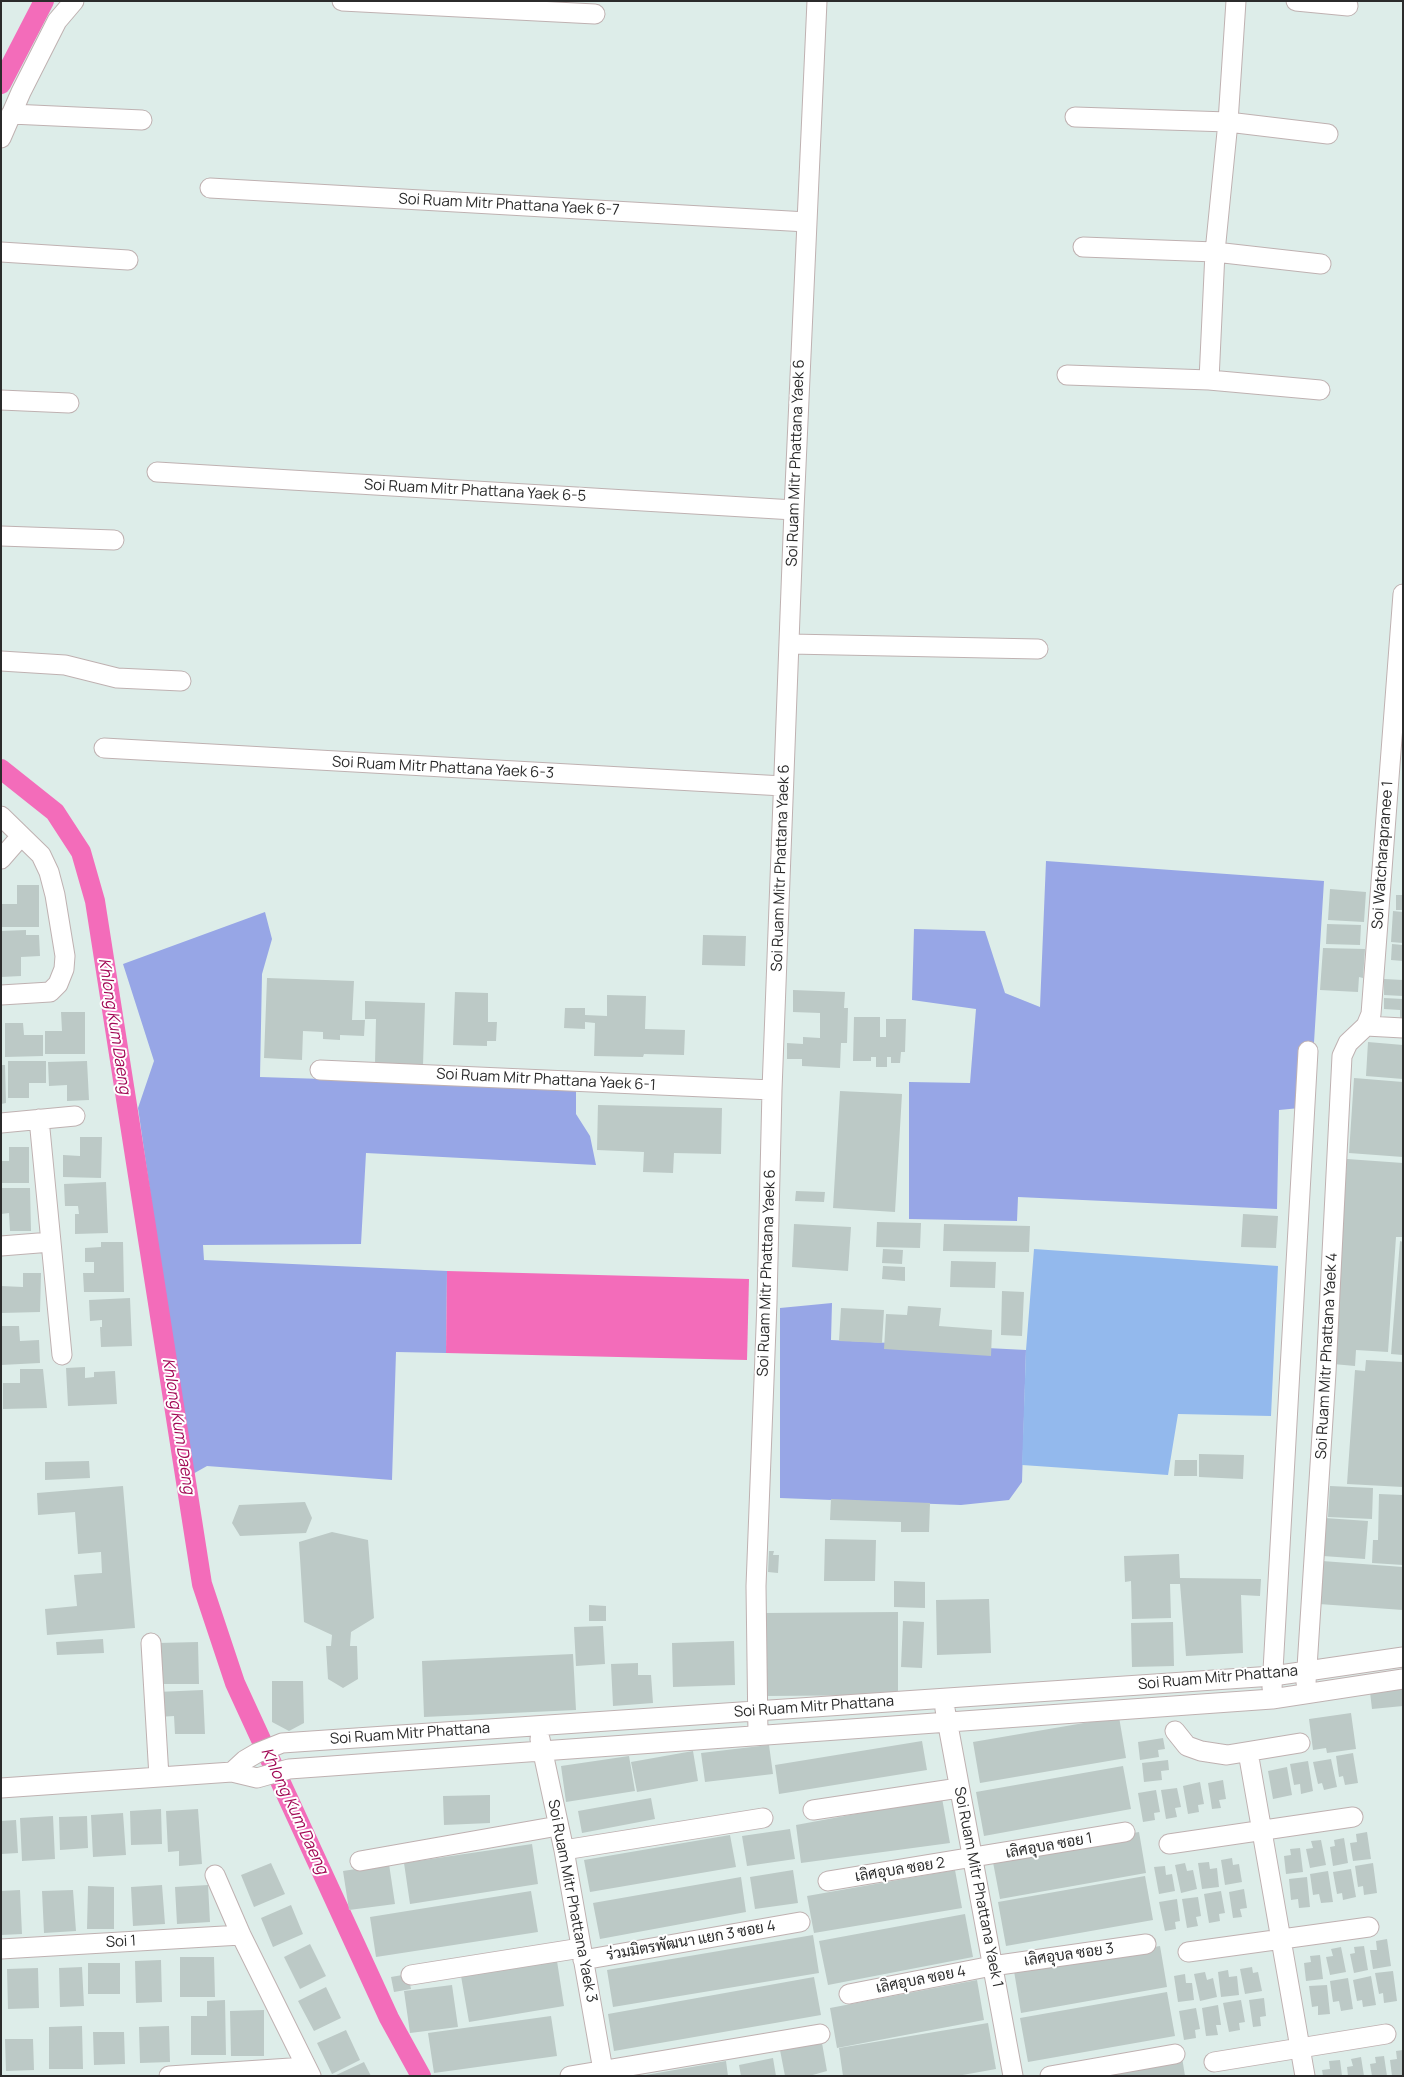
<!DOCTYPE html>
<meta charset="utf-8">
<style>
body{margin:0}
#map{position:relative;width:1404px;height:2077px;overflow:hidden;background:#ddede9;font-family:Manrope,sans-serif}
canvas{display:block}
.frame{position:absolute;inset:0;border:2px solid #2b2b2b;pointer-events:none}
</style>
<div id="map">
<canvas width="1404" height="2077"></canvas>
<div class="frame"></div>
</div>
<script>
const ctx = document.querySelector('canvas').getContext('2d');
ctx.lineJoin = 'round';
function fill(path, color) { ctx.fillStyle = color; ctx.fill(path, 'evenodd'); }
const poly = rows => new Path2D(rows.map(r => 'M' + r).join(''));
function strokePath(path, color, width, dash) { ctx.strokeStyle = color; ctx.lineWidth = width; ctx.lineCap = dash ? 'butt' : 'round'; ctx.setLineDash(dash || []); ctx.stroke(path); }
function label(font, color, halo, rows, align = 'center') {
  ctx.font = font + ' Manrope,Sarabun,sans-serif'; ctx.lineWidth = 4; ctx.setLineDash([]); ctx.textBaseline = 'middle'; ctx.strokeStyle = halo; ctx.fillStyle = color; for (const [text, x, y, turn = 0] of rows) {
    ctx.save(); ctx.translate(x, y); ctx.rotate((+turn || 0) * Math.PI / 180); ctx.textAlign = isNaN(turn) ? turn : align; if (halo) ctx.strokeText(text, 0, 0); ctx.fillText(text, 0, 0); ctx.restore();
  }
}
fill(poly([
 [1046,861,1324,881,1310,1107,1279,1110,1277,1209,1018,1197,1017,1221,909,1219,909,1082,970,1083,976,1009,912,1000,914,929,985,931,1005,993,1040,1007],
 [265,912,272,939,262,974,260,1077,576,1087,576,1114,590,1136,596,1165,366,1153,361,1244,203,1245,204,1260,447,1271,446,1353,396,1352,392,1480,207,1466,191,1475,138,1108,154,1061,123,964],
 [832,1303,831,1340,1026,1350,1022,1482,1009,1500,961,1505,780,1498,780,1308]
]), '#97a6e6');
fill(poly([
 [1034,1249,1278,1266,1271,1416,1178,1414,1168,1475,1022,1465,1026,1350]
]), '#93b9ed');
fill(poly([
 [447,1271,749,1279,747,1360,446,1353]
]), '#f36cba');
strokePath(poly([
 [1,84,44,1],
 [1,769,55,812,81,852,95,901,202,1584,235,1683,389,2018,421,2076]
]), '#f36cba', 20);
fill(poly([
 [17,885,39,885,39,927,1,927,1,904,17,904],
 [1330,889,1366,892,1364,922,1328,920],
 [1396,895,1403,895,1403,910,1396,910],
 [1393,911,1403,912,1403,943,1391,942],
 [1327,924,1361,925,1360,945,1326,944],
 [26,930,26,935,39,935,40,956,21,957,21,976,1,977,1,931],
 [703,935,746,936,745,966,702,965],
 [1392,944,1403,945,1403,961,1391,960],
 [1323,948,1365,949,1363,978,1359,977,1358,992,1320,990],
 [267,978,354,981,352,1020,365,1020,364,1036,340,1035,340,1040,323,1039,323,1032,303,1031,302,1060,264,1058],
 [1384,979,1403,980,1403,996,1384,995],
 [793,990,845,992,844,1008,848,1008,847,1043,841,1043,840,1068,802,1066,802,1059,787,1059,787,1043,803,1044,803,1037,820,1038,820,1013,793,1012],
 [455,992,488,993,488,1022,497,1022,496,1041,487,1041,487,1046,453,1045],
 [607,995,646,996,645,1029,685,1030,684,1055,644,1054,643,1057,594,1056,595,1023,585,1022,585,1029,564,1028,565,1008,585,1008,585,1015,607,1016],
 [1384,998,1403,999,1403,1021,1400,1021,1400,1010,1384,1009],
 [365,1001,425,1003,423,1065,375,1063,376,1019,365,1019],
 [61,1012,85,1012,85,1054,45,1054,45,1031,62,1031],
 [854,1017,880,1017,880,1037,886,1037,886,1019,906,1019,905,1052,901,1052,900,1063,891,1063,891,1057,887,1057,887,1067,876,1067,876,1057,871,1057,871,1061,853,1061],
 [5,1023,23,1023,24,1035,43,1035,43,1056,5,1057],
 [1368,1042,1403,1045,1403,1079,1366,1076],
 [8,1061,46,1061,46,1083,29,1083,29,1098,8,1098],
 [87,1061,89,1100,67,1101,67,1085,49,1086,48,1062],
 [1,1065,5,1065,6,1103,1,1104],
 [1354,1078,1403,1082,1403,1157,1349,1153],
 [840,1091,902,1094,895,1212,833,1208],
 [598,1105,722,1108,721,1154,674,1153,673,1173,643,1172,644,1152,597,1150],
 [80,1137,102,1137,101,1178,63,1177,63,1155,80,1156],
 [9,1147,29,1147,29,1183,1,1183,1,1161,9,1161],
 [1347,1159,1403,1163,1403,1237,1396,1237,1388,1352,1356,1350,1355,1366,1333,1364],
 [106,1182,108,1233,75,1234,75,1214,79,1214,78,1206,65,1206,64,1184],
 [1,1188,30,1188,31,1231,10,1231,9,1213,1,1214],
 [796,1191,825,1192,824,1202,795,1201],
 [1243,1214,1278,1216,1276,1248,1241,1247],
 [877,1222,921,1223,920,1248,876,1247],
 [794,1224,851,1227,848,1271,792,1267],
 [944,1224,1030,1226,1029,1252,943,1251],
 [1400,1241,1403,1242,1403,1355,1391,1354],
 [101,1242,123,1242,124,1292,84,1292,83,1273,94,1273,94,1262,85,1262,85,1248,101,1247],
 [883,1249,903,1250,902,1264,882,1263],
 [951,1261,996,1262,995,1288,950,1287],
 [883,1266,905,1267,905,1281,882,1279],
 [23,1273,41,1273,40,1312,1,1313,1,1286,23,1287],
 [1002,1291,1024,1292,1022,1336,1001,1335],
 [130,1298,132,1346,101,1347,100,1327,102,1327,102,1320,90,1321,89,1300],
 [908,1306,941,1308,939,1326,992,1330,991,1356,884,1349,886,1314,907,1315],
 [841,1308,884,1310,882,1343,839,1341],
 [1,1326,19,1326,20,1341,39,1340,40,1363,1,1365],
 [1366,1360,1403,1362,1403,1487,1347,1484,1355,1370,1365,1371],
 [85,1367,85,1378,94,1377,94,1372,115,1371,117,1404,68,1406,66,1368],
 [20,1369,43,1369,47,1408,3,1409,3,1383,20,1383],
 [1199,1454,1244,1455,1243,1479,1199,1477],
 [1175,1460,1197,1460,1197,1476,1174,1476],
 [89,1461,90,1478,45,1480,45,1462],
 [123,1486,135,1628,47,1635,45,1609,77,1606,74,1575,102,1573,101,1552,78,1554,75,1512,38,1515,37,1493],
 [1330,1486,1373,1488,1372,1519,1328,1517],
 [1379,1494,1403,1495,1403,1565,1372,1563,1373,1540,1378,1540],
 [831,1499,930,1503,929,1532,901,1532,901,1522,830,1520],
 [305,1502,312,1518,306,1533,240,1536,232,1523,239,1505],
 [1325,1518,1368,1521,1365,1559,1323,1556],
 [332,1532,368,1540,374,1618,351,1632,350,1646,357,1646,358,1679,343,1688,328,1679,326,1646,331,1646,332,1635,304,1622,299,1542],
 [825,1539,876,1540,875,1581,824,1581],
 [769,1551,774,1551,773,1555,779,1555,778,1573,768,1572],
 [1179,1554,1180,1578,1261,1579,1260,1596,1241,1595,1243,1653,1186,1656,1180,1584,1170,1584,1171,1618,1132,1619,1131,1581,1125,1582,1124,1556],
 [1322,1561,1403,1567,1403,1610,1319,1604],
 [894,1581,925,1582,925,1608,894,1607],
 [989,1599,991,1653,937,1655,936,1600],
 [589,1605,606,1606,606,1621,589,1621],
 [898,1612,898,1695,765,1696,765,1613],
 [903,1621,924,1622,922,1668,901,1667],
 [1173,1622,1174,1666,1132,1667,1131,1623],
 [603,1626,605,1664,576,1666,574,1627],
 [103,1639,104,1653,57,1655,56,1642],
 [734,1641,735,1685,673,1687,672,1643],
 [198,1642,199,1684,158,1684,158,1643],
 [573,1654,576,1710,424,1717,422,1661],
 [638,1663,638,1675,651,1675,653,1703,613,1706,611,1664],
 [272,1681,303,1681,304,1723,289,1731,272,1722],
 [1403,1689,1403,1706,1372,1709,1370,1692],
 [203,1690,205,1734,175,1734,174,1716,158,1717,157,1692],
 [1351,1713,1356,1749,1327,1753,1326,1748,1313,1750,1309,1719],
 [1119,1717,1126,1758,980,1783,973,1742],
 [1163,1738,1165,1749,1158,1750,1159,1757,1140,1760,1138,1742],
 [922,1741,927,1770,779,1794,775,1765],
 [769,1745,773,1774,705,1782,701,1753],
 [693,1751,698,1781,637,1792,631,1762],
 [1353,1753,1358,1783,1345,1785,1343,1776,1339,1777,1336,1756],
 [629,1756,635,1791,566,1802,561,1766],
 [1331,1759,1337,1787,1324,1790,1322,1783,1318,1784,1313,1762],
 [1168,1760,1169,1770,1161,1771,1162,1780,1144,1782,1142,1763],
 [1308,1761,1313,1791,1301,1794,1300,1784,1294,1785,1290,1764],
 [1123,1766,1131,1809,984,1836,976,1792],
 [1287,1767,1292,1795,1273,1799,1268,1771],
 [1223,1780,1226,1799,1219,1800,1221,1808,1212,1809,1208,1783],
 [1200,1782,1204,1804,1198,1805,1199,1812,1188,1814,1183,1786],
 [1177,1788,1181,1807,1175,1808,1177,1817,1166,1819,1161,1790],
 [1156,1790,1160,1812,1154,1813,1155,1820,1143,1822,1138,1793],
 [490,1795,490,1823,444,1825,443,1796],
 [651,1798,655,1819,582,1833,578,1811],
 [942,1798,950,1843,801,1863,796,1825],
 [161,1809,162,1844,131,1845,130,1811],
 [198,1809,202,1864,179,1866,179,1851,168,1852,166,1811],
 [123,1813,126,1855,93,1857,91,1815],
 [53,1816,55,1859,22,1861,20,1818],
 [87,1816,88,1848,60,1850,59,1817],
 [16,1820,18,1853,1,1854,1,1821],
 [790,1829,795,1859,747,1866,742,1836],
 [1139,1832,1146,1873,1000,1899,992,1857],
 [1367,1832,1371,1859,1353,1861,1350,1843,1357,1842,1356,1834],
 [730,1835,736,1867,590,1892,584,1860],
 [1344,1838,1348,1863,1333,1866,1330,1847,1335,1846,1334,1840],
 [1321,1840,1326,1865,1310,1868,1306,1849,1313,1848,1311,1841],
 [532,1844,538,1884,410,1904,404,1863],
 [1300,1848,1303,1872,1286,1874,1284,1856,1291,1855,1290,1849],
 [1232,1858,1233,1865,1239,1864,1242,1882,1225,1885,1221,1860],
 [1209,1862,1210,1869,1217,1868,1219,1887,1202,1889,1198,1863],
 [271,1863,285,1894,254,1907,241,1875],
 [1185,1863,1187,1871,1193,1870,1197,1889,1181,1893,1175,1865],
 [1373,1863,1377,1893,1364,1895,1363,1886,1358,1887,1355,1866],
 [389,1864,395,1904,349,1910,343,1871],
 [1165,1866,1166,1875,1172,1874,1175,1891,1159,1894,1154,1867],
 [1351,1869,1356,1897,1343,1900,1342,1893,1337,1894,1333,1872],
 [793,1870,798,1903,755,1909,750,1877],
 [955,1870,962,1908,814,1933,807,1896],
 [1328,1871,1333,1902,1321,1903,1319,1894,1313,1895,1310,1874],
 [1145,1876,1153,1920,1006,1946,998,1902],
 [741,1877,746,1912,600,1939,593,1903],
 [1307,1877,1310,1907,1299,1908,1298,1899,1291,1900,1289,1879],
 [162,1885,165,1924,133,1926,131,1887],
 [208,1885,210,1922,177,1924,175,1887],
 [88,1886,114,1887,114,1929,87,1929],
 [1244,1889,1247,1908,1240,1909,1242,1917,1233,1918,1229,1892],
 [20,1890,22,1934,1,1935,1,1891],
 [73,1890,76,1931,44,1933,42,1891],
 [531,1891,538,1932,376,1957,370,1917],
 [1221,1891,1225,1913,1219,1914,1220,1921,1209,1923,1204,1894],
 [1198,1897,1201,1916,1196,1917,1198,1926,1187,1928,1182,1899],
 [1177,1899,1180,1921,1175,1922,1176,1929,1165,1931,1159,1902],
 [291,1905,303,1934,273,1947,261,1918],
 [965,1914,973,1957,828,1985,819,1941],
 [813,1935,819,1973,613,2007,607,1970],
 [1387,1939,1391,1966,1373,1969,1370,1950,1377,1950,1376,1941],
 [310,1944,326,1976,300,1989,284,1957],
 [1160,1946,1167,1987,1021,2013,1014,1971],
 [1364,1946,1368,1970,1354,1973,1350,1954,1355,1953,1354,1947],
 [1341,1947,1346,1972,1330,1975,1326,1957,1333,1956,1331,1949],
 [1320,1955,1323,1979,1306,1981,1304,1963,1311,1962,1310,1956],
 [180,1957,214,1957,215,1997,180,1997],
 [161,1960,162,2002,136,2003,135,1961],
 [557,1961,564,2006,469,2022,461,1976],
 [88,1963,120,1963,120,1994,88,1994],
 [82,1967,84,2006,60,2007,59,1968],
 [1252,1967,1253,1973,1258,1972,1262,1991,1245,1994,1240,1969],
 [38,1968,39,2008,8,2009,7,1969],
 [1228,1970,1229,1977,1237,1976,1239,1995,1221,1997,1218,1972],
 [1393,1971,1397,2001,1384,2003,1383,1993,1379,1994,1375,1973],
 [1205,1972,1207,1980,1213,1978,1217,1997,1200,2001,1194,1974],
 [408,1974,411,1989,394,1992,391,1977],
 [1185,1974,1186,1983,1192,1983,1194,2000,1178,2002,1174,1976],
 [1371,1976,1376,2005,1363,2007,1362,2000,1357,2001,1353,1980],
 [814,1977,821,2015,614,2051,608,2014],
 [1348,1978,1353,2009,1341,2011,1339,2001,1333,2002,1330,1981],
 [977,1980,984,2020,837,2048,830,2008],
 [452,1985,458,2027,410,2033,404,1991],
 [1327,1985,1330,2014,1318,2015,1318,2006,1312,2007,1309,1986],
 [326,1987,341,2018,314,2031,298,2001],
 [1167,1992,1175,2036,1028,2062,1020,2018],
 [1264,1998,1266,2016,1260,2017,1261,2026,1253,2027,1249,2000],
 [225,2000,226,2055,191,2055,191,2016,207,2016,207,2001],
 [1241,2000,1245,2022,1239,2023,1240,2030,1229,2032,1223,2003],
 [1218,2005,1221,2025,1216,2025,1218,2035,1206,2036,1202,2008],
 [1196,2008,1200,2029,1195,2030,1196,2038,1184,2040,1179,2011],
 [264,2010,264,2056,231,2056,230,2011],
 [551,2016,557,2056,434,2073,428,2033],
 [988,2023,996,2069,957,2076,843,2076,839,2048],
 [82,2026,83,2069,49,2069,49,2027],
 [169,2026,170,2062,140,2063,139,2027],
 [346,2030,360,2060,332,2074,317,2043],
 [93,2032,124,2032,125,2064,94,2065],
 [5,2039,33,2039,34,2070,6,2071],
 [822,2043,827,2071,809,2076,785,2076,780,2050],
 [1403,2050,1403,2076,1392,2076,1390,2060,1397,2059,1396,2051],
 [1384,2056,1387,2076,1372,2076,1370,2064,1376,2063,1375,2057],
 [1182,2057,1185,2076,1080,2076],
 [1361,2057,1364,2076,1348,2076,1347,2067,1353,2066,1351,2059],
 [773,2058,776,2076,741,2076,739,2065],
 [1340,2060,1342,2076,1323,2076,1322,2070,1330,2069,1329,2061],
 [726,2061,728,2076,646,2076,646,2075],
 [364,2062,371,2076,334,2076]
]), '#bcc9c6');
const minor = poly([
 [342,1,595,14],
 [1296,1,1348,6],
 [11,114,142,120],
 [1075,117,1228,122,1328,134],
 [1,138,21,92,57,21,74,1],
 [210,188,807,222],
 [1083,247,1215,252,1321,264],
 [1,252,128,260],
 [1067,375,1209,380,1320,390],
 [1209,380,1215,252,1228,122,1236,1],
 [1,400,69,403],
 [157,472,794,510],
 [1,536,114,540],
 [790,644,1038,649],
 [1,661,65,665,117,678,181,681],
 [104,748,783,786],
 [1,816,41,855,49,872,55,895,65,956,64,969,58,984,50,992,1,995],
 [1,859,21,836],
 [1366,1026,1403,1028],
 [320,1070,772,1090],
 [39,1119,62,1355],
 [1,1123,75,1116],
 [1,1246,51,1242],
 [151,1643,159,1777],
 [1306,1683,1326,1372,1342,1056,1348,1043,1366,1026,1371,1014,1403,594],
 [1272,1688,1308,1051],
 [945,1709,1013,2076],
 [1175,1731,1187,1746,1201,1751,1227,1755,1300,1743],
 [758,1735,756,1586,767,1302,772,1090,794,510,817,1],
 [540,1739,564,1850,604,2076],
 [1248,1752,1305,2076],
 [232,1772,245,1760,257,1753,282,1743,1273,1676,1403,1657],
 [1,1788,232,1772,257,1778,289,1769,1272,1699,1403,1679],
 [813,1810,959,1788],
 [1169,1844,1353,1817],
 [564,1850,763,1818],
 [360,1861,558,1826],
 [215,1875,241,1935,311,2076],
 [828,1881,1125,1832],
 [1,1949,241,1935],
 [1188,1952,1369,1927],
 [583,1960,800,1922],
 [411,1975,581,1948],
 [849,1994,992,1966,1146,1944],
 [1214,2062,1386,2034],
 [169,2076,306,2067],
 [570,2076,820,2034],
 [1050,2076,1175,2054]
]);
strokePath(minor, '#bfb1b1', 21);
strokePath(minor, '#fff', 19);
label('15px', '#2b2b2b', '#fff', [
 ["Soi Ruam Mitr Phattana Yaek 6-7",509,205,3],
 ["Soi Ruam Mitr Phattana Yaek 6",796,463,-88],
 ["Soi Ruam Mitr Phattana Yaek 6-5",475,491,3],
 ["Soi Ruam Mitr Phattana Yaek 6-3",443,768,3],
 ["Soi Watcharapranee 1",1383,855,-86],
 ["Soi Ruam Mitr Phattana Yaek 6",781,868,-88],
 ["Soi Ruam Mitr Phattana Yaek 6-1",546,1080,3],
 ["Soi Ruam Mitr Phattana Yaek 6",767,1273,-88],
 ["Soi Ruam Mitr Phattana Yaek 4",1327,1356,-87],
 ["Soi Ruam Mitr Phattana",1218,1678,-5],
 ["Soi Ruam Mitr Phattana",814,1707,-4],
 ["Soi Ruam Mitr Phattana",410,1734,-4],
 ["เลิศอุบล ซอย 1",1049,1846,-10],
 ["เลิศอุบล ซอย 2",900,1870,-9],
 ["Soi Ruam Mitr Phattana Yaek 1",978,1887,79],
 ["Soi Ruam Mitr Phattana Yaek 3",572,1901,79],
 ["ร่วมมิตรพัฒนา แยก 3 ซอย 4",691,1941,-10],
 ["Soi 1",121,1942,-3],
 ["เลิศอุบล ซอย 3",1069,1955,-8],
 ["เลิศอุบล ซอย 4",921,1980,-11]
]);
label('italic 16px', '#a20955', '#fff', [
 ["Khlong Kum Daeng",114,1026,81],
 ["Khlong Kum Daeng",178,1426,81],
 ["Khlong Kum Daeng",294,1811,65]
]);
</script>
